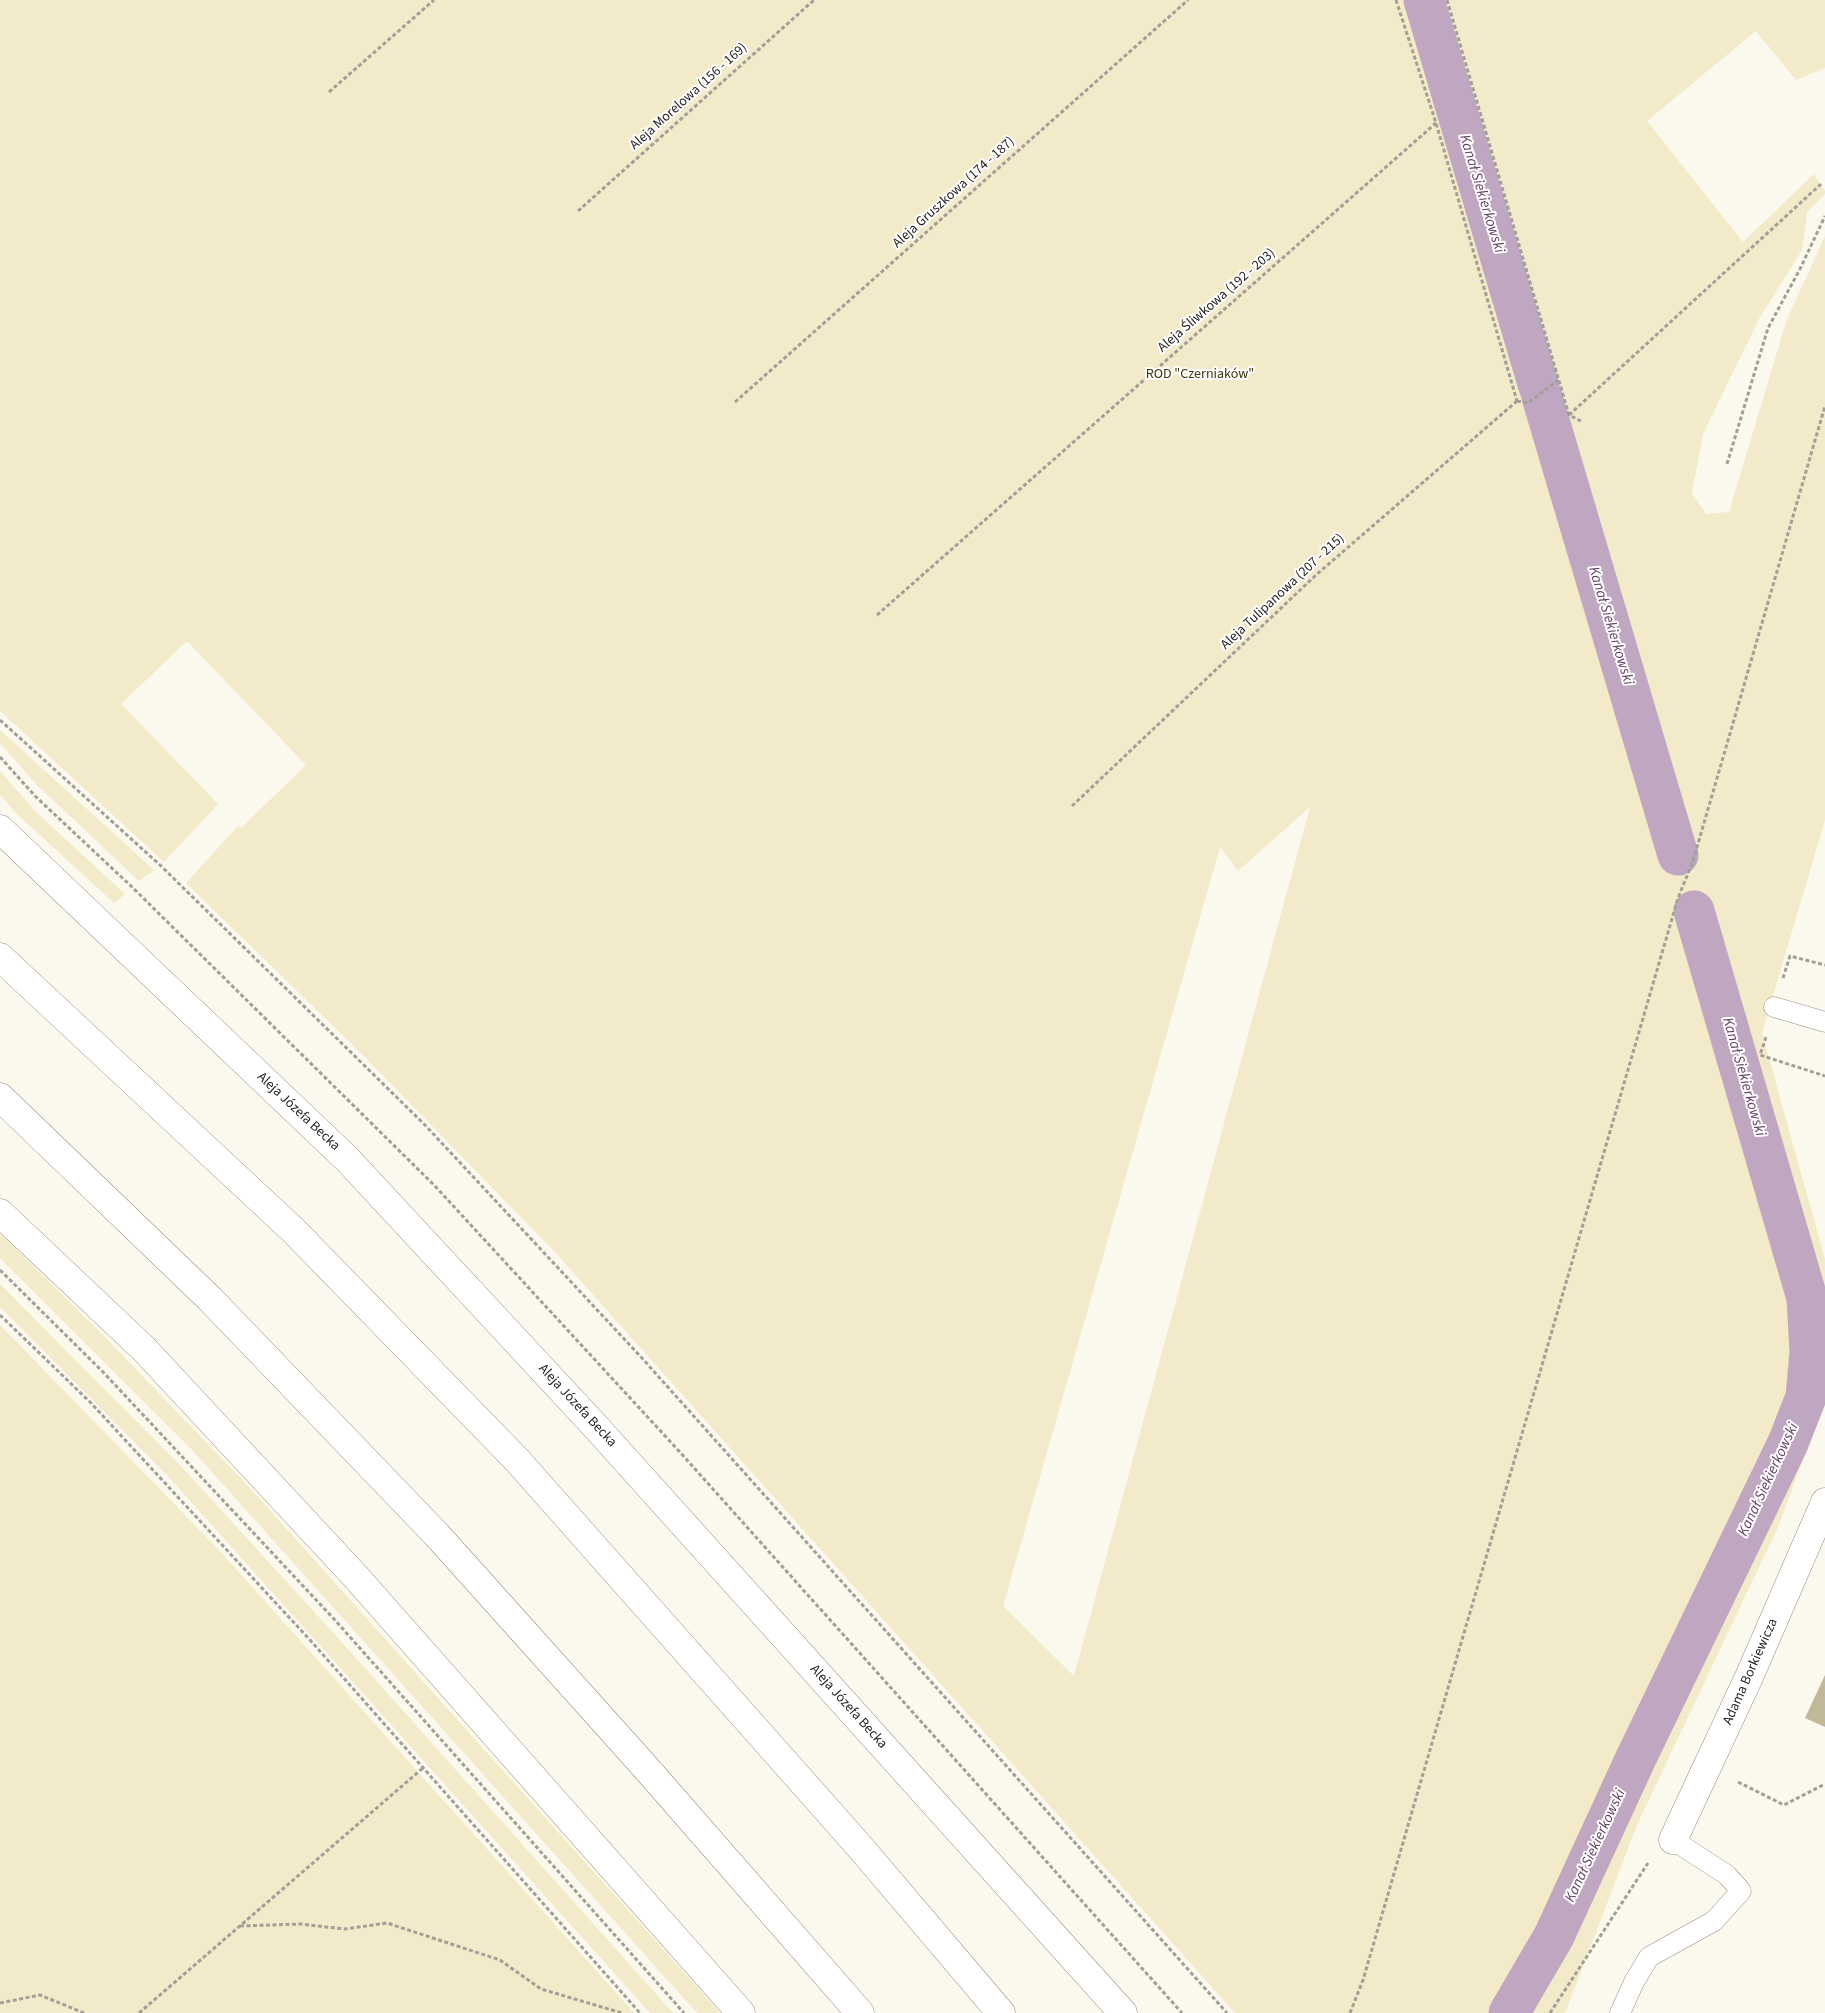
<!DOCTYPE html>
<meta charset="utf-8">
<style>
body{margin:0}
canvas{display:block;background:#fbf8ed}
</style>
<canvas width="1825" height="2013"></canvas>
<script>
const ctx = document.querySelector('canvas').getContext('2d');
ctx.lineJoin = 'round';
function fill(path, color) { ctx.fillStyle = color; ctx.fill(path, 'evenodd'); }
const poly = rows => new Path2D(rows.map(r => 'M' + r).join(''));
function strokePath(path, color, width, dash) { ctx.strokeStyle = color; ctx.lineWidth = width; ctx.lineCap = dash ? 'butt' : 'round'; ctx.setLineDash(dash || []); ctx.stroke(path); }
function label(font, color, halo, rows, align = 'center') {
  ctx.font = font + ' "Source Sans 3",sans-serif'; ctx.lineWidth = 4; ctx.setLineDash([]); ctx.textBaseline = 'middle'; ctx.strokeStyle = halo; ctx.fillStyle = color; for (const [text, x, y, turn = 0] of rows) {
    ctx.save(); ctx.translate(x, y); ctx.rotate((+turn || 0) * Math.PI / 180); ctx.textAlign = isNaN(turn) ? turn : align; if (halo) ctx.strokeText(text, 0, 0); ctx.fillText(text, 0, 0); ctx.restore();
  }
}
fill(poly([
 [0,0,1825,0,1825,68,1796,80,1756,31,1647,121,1743,242,1814,174,1825,191,1825,194,1807,212,1802,250,1760,317,1703,434,1692,493,1706,514,1729,512,1787,319,1825,236,1825,820,1762,1033,1825,1259,1825,1401,1778,1527,1637,1825,1565,2013,1235,2013,554,1251,360,1052,186,883,238,826,241,828,306,765,187,641,121,704,218,804,164,862,0,711],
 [1310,807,1074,1676,1003,1606,1220,847,1238,871],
 [0,730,154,870,139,881,36,784,0,743],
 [0,771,35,811,125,894,114,903,18,815,0,795],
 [0,1234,102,1334,249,1487,720,2013,697,2013,194,1452,0,1258],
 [0,1284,179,1464,338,1638,673,2013,650,2013,166,1474,0,1307],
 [0,1325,219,1550,634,2013,0,2013]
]), '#f3eac9');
strokePath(poly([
 [1424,0,1539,387],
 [1542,397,1678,855],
 [1509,2013,1554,1936,1635,1760,1788,1443,1806,1397,1810,1352,1807,1298,1694,911]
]), '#bfa7c1', 41);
fill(poly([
 [1825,1675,1825,1727,1805,1718]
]), '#c1b897');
const service = poly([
 [1774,1007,1825,1022],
 [1620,2013,1634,1982,1649,1957,1714,1921,1741,1891,1727,1875,1673,1840]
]);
const minor = poly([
 [1673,1840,1749,1677,1825,1502]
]);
const secondary = poly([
 [0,829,347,1159,596,1427,1123,2013],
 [0,1213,144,1349,356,1577,741,2013]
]);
const primary = poly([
 [0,957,294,1231,517,1460,860,1847,1001,2013],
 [0,1097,210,1299,437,1535,647,1769,860,2013]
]);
strokePath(service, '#928f85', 21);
strokePath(minor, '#928f85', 29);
strokePath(secondary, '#928f85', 29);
strokePath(primary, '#928f85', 29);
strokePath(poly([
 [1396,0,1436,123,1517,401],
 [1447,0,1569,415,1583,422],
 [329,92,434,0],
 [578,211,814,0],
 [1517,401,1528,403,1558,380],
 [735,402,1188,0],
 [1569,415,1821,184],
 [1727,464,1768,328,1800,269,1825,216],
 [877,615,1436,123],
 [0,720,160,865,425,1125,641,1357,1227,2013],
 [0,757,35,796,132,887,434,1185,678,1450,1182,2013],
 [1072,806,1316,575,1517,401],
 [1783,978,1790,956,1825,965],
 [1766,1037,1760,1055,1825,1076],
 [0,1270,104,1373,334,1619,684,2013],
 [0,1315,91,1403,310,1640,640,2013],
 [1738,1782,1784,1805,1825,1784],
 [240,1926,300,1924,345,1929,387,1923,500,1960,541,1989,622,2013],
 [0,2003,40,1995,84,2013],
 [139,2013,423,1768],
 [1350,2013,1363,1980,1678,898,1693,861,1825,406],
 [1550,2013,1648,1863]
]), '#a19f97', 3, [4, 2.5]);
strokePath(service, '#fff', 20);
strokePath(minor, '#fff', 28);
strokePath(secondary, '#fff', 28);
strokePath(primary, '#fff', 28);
label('14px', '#262521', '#fff', [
 ["Aleja Morelowa (156 - 169)",689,97,-42],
 ["Aleja Gruszkowa (174 - 187)",954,193,-42],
 ["Aleja Śliwkowa (192 - 203)",1217,301,-41],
 ["Aleja Tulipanowa (207 - 215)",1283,592,-43],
 ["Aleja Józefa Becka",298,1112,43],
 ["Aleja Józefa Becka",577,1406,47],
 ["Adama Borkiewicza",1751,1672,-66],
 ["Aleja Józefa Becka",848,1707,48]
]);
label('14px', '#41360b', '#fff', [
 ["ROD \"Czerniaków\"",1200,375]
]);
label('italic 15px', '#634066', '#fff', [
 ["Kanał Siekierkowski",1481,194,73],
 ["Kanał Siekierkowski",1610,626,73],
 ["Kanał Siekierkowski",1743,1077,74],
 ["Kanał Siekierkowski",1769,1480,-65],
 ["Kanał Siekierkowski",1596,1846,-65]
]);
</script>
